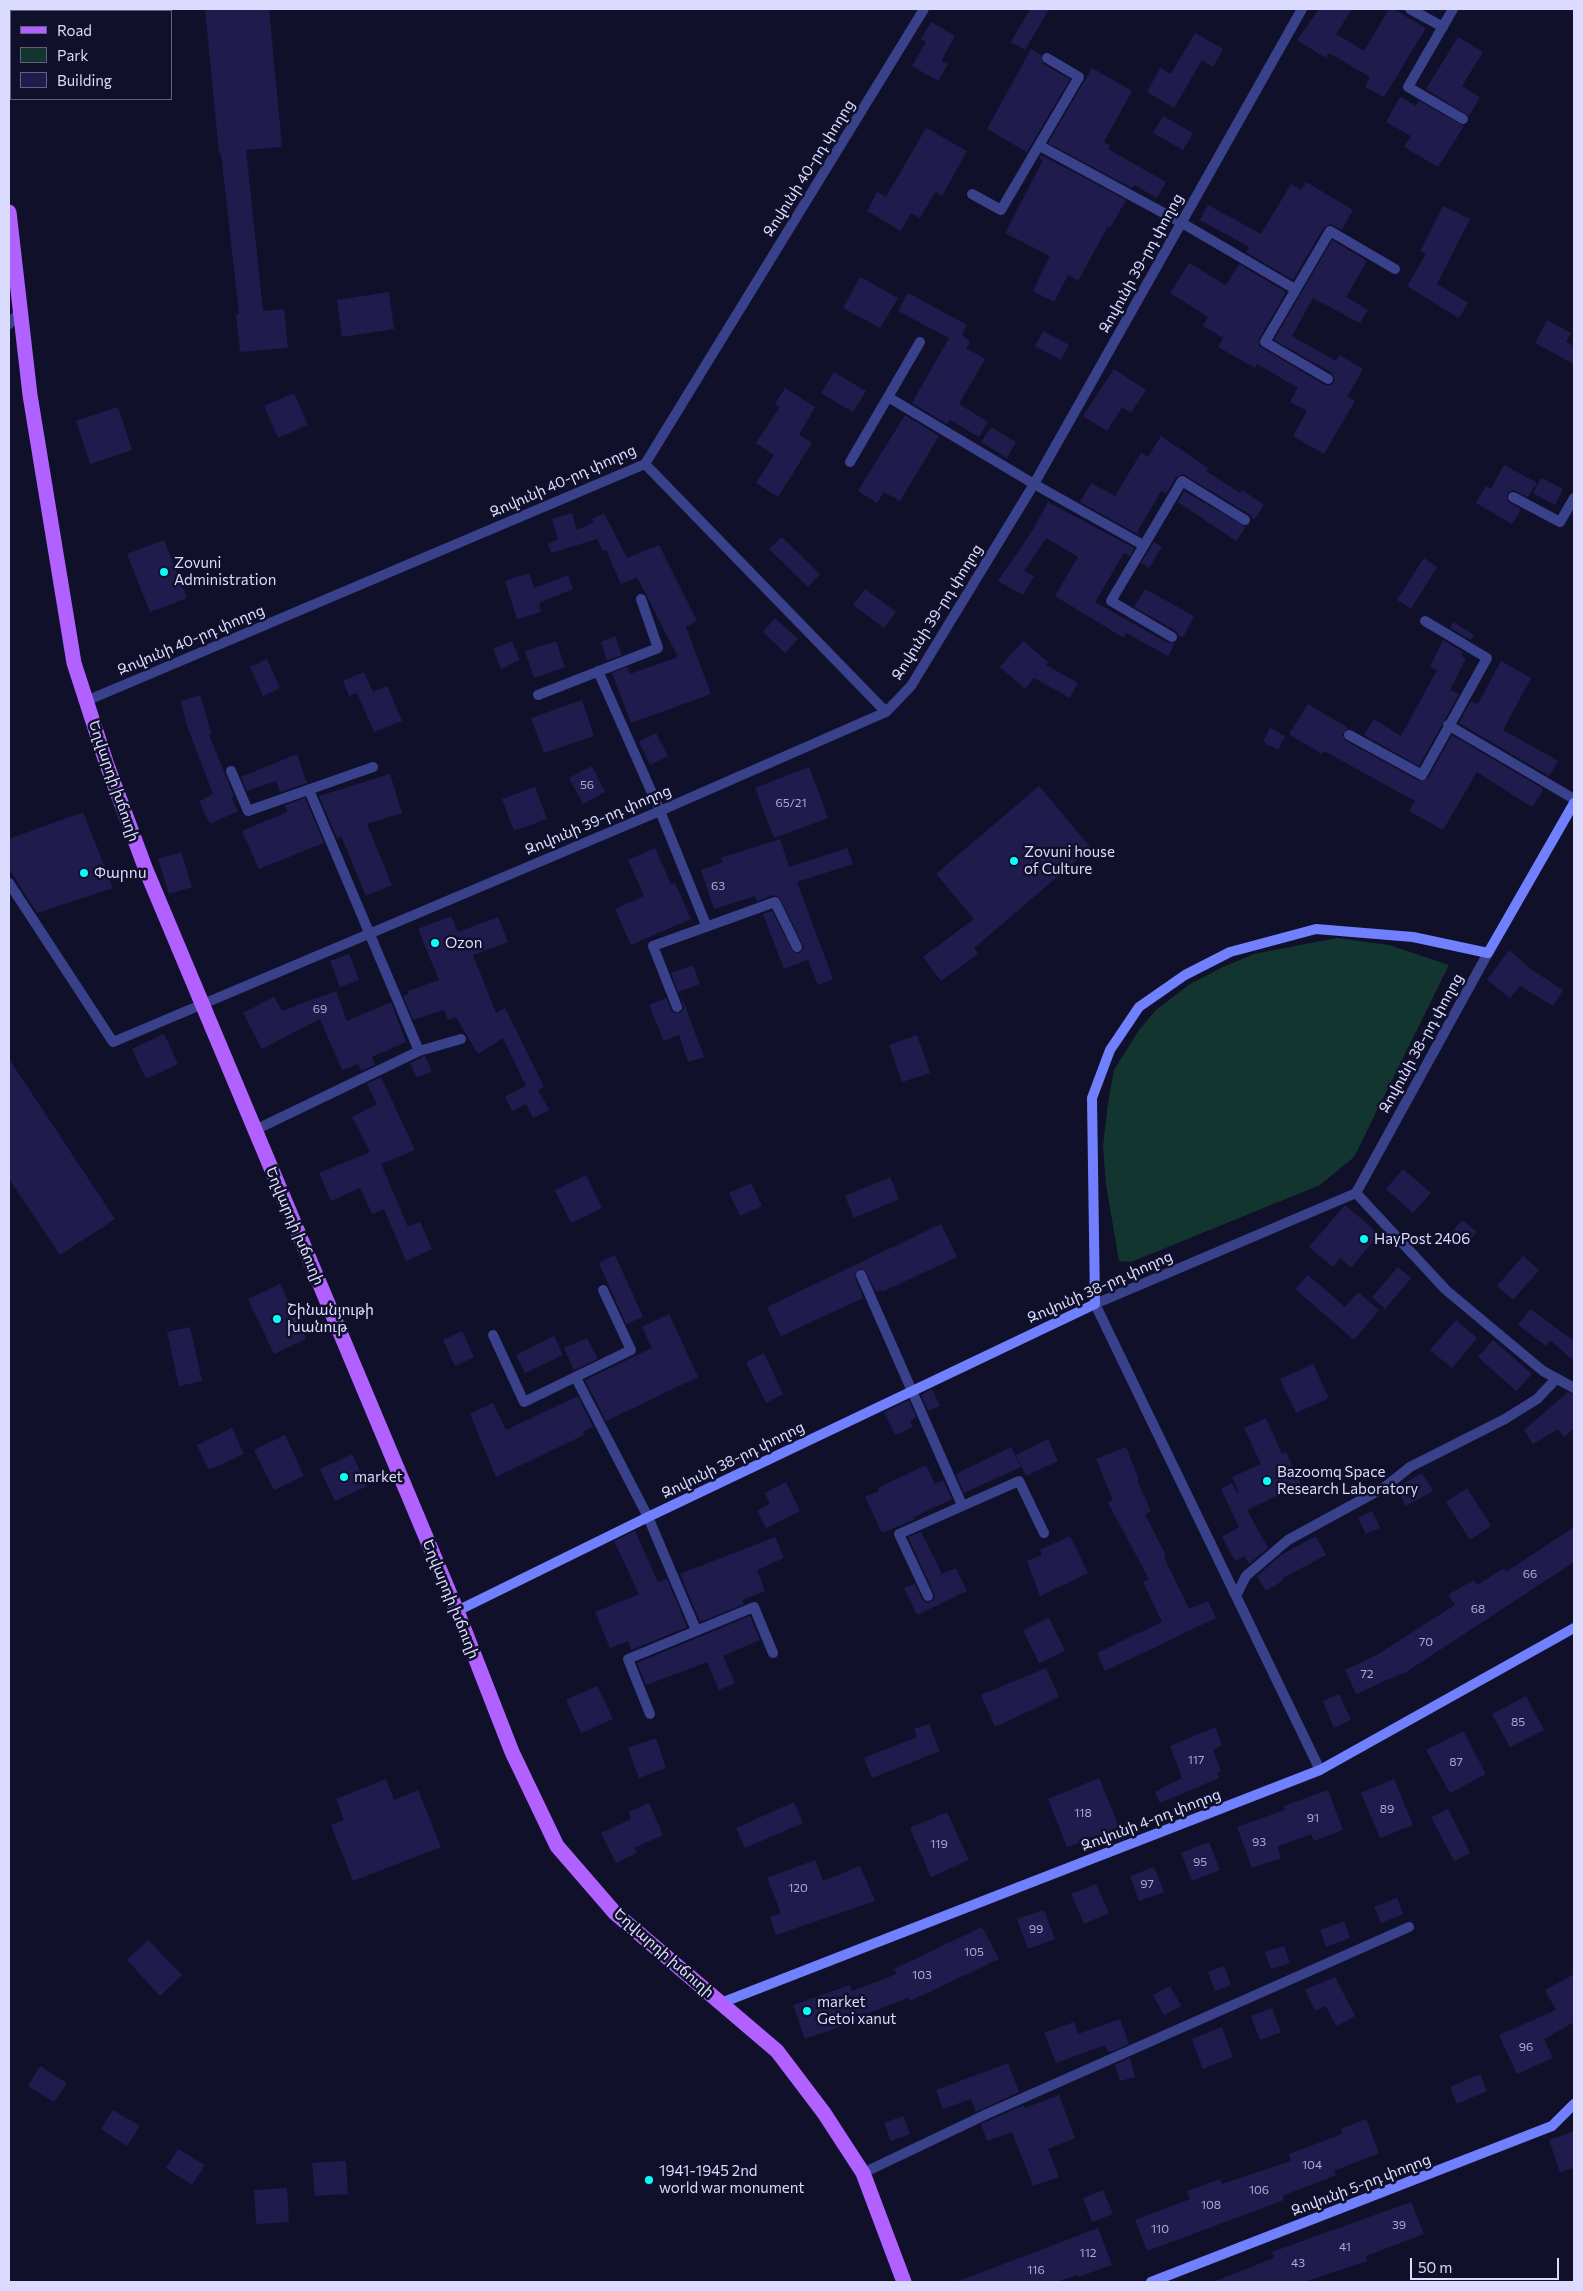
<!DOCTYPE html>
<meta charset="utf-8">
<style>
body{margin:0}
#map{position:relative;width:1583px;height:2291px;overflow:hidden;background:#11102b;font-family:Commissioner,sans-serif}
canvas{display:block}
.frame{position:absolute;inset:0;border:10px solid #dadbff;pointer-events:none}
.legend{position:absolute;left:10px;top:10px;width:162px;height:90px;box-sizing:border-box;background:#11102b;border:1px solid #616180;margin:0;padding:6px 9px;list-style:none;font-size:15px;color:#dadbff}
.legend li{display:flex;align-items:center;gap:10px;height:25px}
.legend b{width:25px;border:1px solid #616180}
.scale{position:absolute;left:1410px;top:2258px;width:149px;height:22px;box-sizing:border-box;border:2px solid #dadbff;border-top:0;padding-left:6px;font-size:15px;line-height:18px;white-space:nowrap;color:#dadbff;-webkit-text-stroke:4px #11102b;paint-order:stroke}
</style>
<div id="map">
<canvas width="1583" height="2291"></canvas>
<div class="frame"></div>
<ul class="legend">
<li><b style="height:6px;background:#b061ff"></b>Road</li>
<li><b style="height:14px;background:#133530"></b>Park</li>
<li><b style="height:14px;background:#1f1c4d"></b>Building</li>
</ul>
<div class="scale">50 m</div>
</div>
<script>
const ctx = document.querySelector('canvas').getContext('2d');
ctx.lineJoin = 'round';
function fill(path, color) { ctx.fillStyle = color; ctx.fill(path, 'evenodd'); }
const poly = rows => new Path2D(rows.map(r => 'M' + r).join(''));
function strokePath(path, color, width, dash) { ctx.strokeStyle = color; ctx.lineWidth = width; ctx.lineCap = dash ? 'butt' : 'round'; ctx.setLineDash(dash || []); ctx.stroke(path); }
function label(font, color, halo, rows, align = 'center') {
  ctx.font = font + ' Commissioner,"Noto Sans Armenian",sans-serif'; ctx.lineWidth = 5; ctx.setLineDash([]); ctx.textBaseline = 'middle'; ctx.strokeStyle = halo; ctx.fillStyle = color; for (const [text, x, y, turn = 0] of rows) {
    ctx.save(); ctx.translate(x, y); ctx.rotate((+turn || 0) * Math.PI / 180); ctx.textAlign = isNaN(turn) ? turn : align; if (halo) ctx.strokeText(text, 0, 0); ctx.fillText(text, 0, 0); ctx.restore();
  }
}
fill(poly([
 [1337,938,1389,945,1449,965,1354,1157,1320,1185,1131,1262,1119,1261,1106,1184,1103,1146,1108,1103,1114,1070,1139,1030,1156,1010,1190,984,1221,968,1254,954]
]), '#133530');
fill(poly([
 [205,9,269,9,282,147,246,150,263,311,284,309,288,348,240,352,236,314,239,314,221,153,219,153],
 [1030,9,1049,9,1025,50,1011,42],
 [1319,9,1352,9,1336,34,1364,51,1389,9,1393,9,1426,28,1384,97,1365,87,1370,77,1329,53,1326,58,1297,40],
 [931,22,955,36,941,61,948,64,938,81,912,66,926,42,921,39],
 [1195,33,1223,49,1213,67,1202,60,1174,108,1147,92,1160,68,1171,74],
 [1458,37,1483,52,1462,86,1480,97,1469,116,1426,89],
 [1031,49,1041,55,1043,64,1070,79,1027,152,987,129],
 [1092,68,1132,91,1104,142,1110,145,1108,149,1166,182,1157,198,1134,185,1132,188,1048,143],
 [1400,97,1416,106,1419,101,1464,126,1438,167,1404,147,1411,136,1386,122],
 [1163,116,1193,133,1183,150,1153,133],
 [926,128,967,151,942,196,935,192,920,218,911,213,901,231,867,211,877,192,886,197],
 [1041,155,1126,200,1110,228,1108,226,1078,281,1068,275,1054,302,1033,291,1050,256,1005,233,1043,160,1039,158],
 [1306,182,1353,210,1342,230,1331,224,1324,227,1293,280,1246,252,1249,247,1200,220,1208,205,1261,234,1291,184,1301,190],
 [1443,206,1470,219,1437,284,1468,303,1459,318,1407,286,1426,254,1420,251],
 [1332,240,1367,261,1346,297,1368,310,1360,323,1313,298,1292,336,1336,361,1340,355,1363,369,1347,397,1355,401,1324,454,1293,436,1307,411,1290,402,1298,388,1257,364,1255,368,1218,347,1223,338,1203,326,1208,317,1170,293,1189,263,1226,285,1239,264,1286,292,1259,339,1259,346,1325,385,1331,385,1335,380,1332,373,1274,340],
 [860,277,898,298,880,328,843,308],
 [389,292,394,329,342,337,337,300],
 [908,293,967,325,962,335,970,341,966,348,985,359,959,404,988,422,979,437,950,420,947,424,912,403,949,338,898,311],
 [1547,320,1571,333,1566,342,1574,346,1574,364,1535,343],
 [1043,331,1069,345,1061,360,1035,346],
 [1114,369,1146,390,1131,413,1122,407,1107,431,1083,416],
 [834,372,866,391,853,412,821,393],
 [785,388,815,407,799,435,812,443,778,497,756,483,774,455,756,443,780,407,775,404],
 [294,393,308,425,278,438,264,406],
 [118,407,132,450,90,464,76,421],
 [905,415,939,436,900,501,884,492,877,503,858,491],
 [991,427,1016,442,1007,458,981,442],
 [1161,436,1208,468,1206,471,1240,493,1242,490,1264,505,1254,520,1249,514,1183,474,1176,477,1166,494,1161,491,1137,532,1141,536,1080,502,1091,483,1115,496,1141,453,1148,457],
 [1504,465,1537,483,1528,497,1513,490,1507,493,1507,501,1521,509,1512,524,1476,503,1486,486,1491,489],
 [1541,478,1563,489,1555,505,1533,493],
 [1184,491,1246,527,1236,541,1178,502],
 [1048,502,1134,548,1130,556,1124,553,1095,602,1168,643,1175,643,1168,656,1126,633,1124,638,1055,596,1078,557,1046,538,1024,571,1034,576,1023,595,998,581,1033,530],
 [572,513,577,530,594,522,592,519,604,513,627,558,659,545,697,621,686,627,711,694,631,723,612,673,627,667,630,674,678,657,637,577,621,584,606,550,603,551,597,539,551,553,548,544,558,539,552,519],
 [782,537,820,574,808,587,769,549],
 [164,540,187,598,150,612,127,554],
 [1154,542,1162,547,1149,568,1141,563],
 [1424,558,1437,567,1411,609,1397,600],
 [529,573,534,588,568,575,573,589,539,603,541,612,517,619,505,581],
 [865,589,896,612,884,628,853,605],
 [1145,589,1194,616,1183,637,1179,636,1176,631,1134,607],
 [775,618,798,639,785,653,763,632],
 [1453,622,1474,635,1471,640,1450,628],
 [615,636,622,655,607,660,601,642],
 [1443,640,1463,652,1461,656,1466,658,1450,690,1459,694,1419,766,1364,735,1374,719,1401,736,1437,670,1430,667],
 [512,641,520,660,501,669,493,649],
 [556,641,565,667,534,678,525,651],
 [1023,641,1048,662,1046,665,1078,683,1070,698,1034,678,1025,689,1000,667],
 [267,659,280,688,263,696,250,667],
 [1501,661,1531,678,1503,730,1558,761,1549,776,1459,723,1471,701,1478,704],
 [364,672,373,692,387,686,402,721,374,732,357,693,349,696,343,681],
 [200,695,212,735,209,735,234,796,231,797,238,811,210,824,199,801,213,794,187,726,181,701],
 [582,700,594,736,544,753,531,718],
 [1308,704,1348,728,1342,735,1346,741,1419,781,1428,778,1452,735,1542,788,1543,791,1532,807,1477,772,1443,830,1409,811,1415,801,1324,751,1322,754,1289,734],
 [1270,728,1285,736,1278,750,1263,742],
 [656,733,668,756,650,765,639,742],
 [297,754,307,783,280,792,276,781,247,791,241,777],
 [592,766,605,792,583,804,569,778],
 [809,767,828,818,774,838,755,788],
 [390,774,402,813,367,824,392,885,366,896,341,836,337,838,319,796],
 [1039,786,1091,848,974,948,978,954,941,981,923,957,974,919,936,874],
 [535,787,547,819,514,831,502,799],
 [305,798,324,843,259,869,242,831,287,812,285,805],
 [83,812,113,888,37,913,9,869,9,839],
 [780,839,789,867,847,848,853,864,797,882,833,979,818,985,808,960,784,969,763,914,772,911,793,952,800,953,804,947,779,897,773,895,757,901,755,896,714,909,701,870,723,862,721,858],
 [655,848,671,884,675,883,691,919,631,945,615,909,644,896,628,860],
 [181,852,192,887,169,894,158,859],
 [451,916,458,932,498,917,508,942,473,955,496,1013,505,1008,544,1087,538,1090,549,1110,533,1118,526,1104,512,1111,505,1096,526,1086,503,1038,478,1054,456,1017,448,1020,444,1010,413,1020,403,996,409,994,408,991,439,980,418,929],
 [1509,950,1532,970,1563,990,1553,1006,1520,986,1510,998,1487,980],
 [349,954,359,980,340,987,330,961],
 [693,965,700,984,678,992,671,973],
 [336,991,347,1021,391,1002,406,1042,372,1057,375,1065,361,1071,358,1064,342,1070,320,1019,262,1049,243,1013,274,997,282,1011],
 [680,992,704,1057,688,1062,679,1035,664,1041,649,1005,666,998,672,1012,680,1013,684,1008],
 [164,1034,178,1064,146,1079,132,1049],
 [917,1035,930,1073,902,1082,889,1045],
 [425,1056,432,1071,417,1078,410,1063],
 [9,1059,115,1219,60,1255,9,1179],
 [381,1077,415,1150,381,1164,408,1227,420,1222,432,1249,406,1261,384,1209,372,1214,360,1188,331,1201,319,1173,370,1152,352,1117,377,1104,367,1084],
 [1403,1169,1431,1193,1413,1213,1386,1189],
 [586,1175,602,1208,571,1223,555,1190],
 [890,1177,899,1199,854,1218,845,1196],
 [751,1183,762,1206,740,1216,729,1193],
 [1345,1205,1379,1234,1351,1268,1340,1258,1333,1267,1309,1247],
 [1462,1220,1477,1232,1464,1246,1450,1234],
 [941,1224,957,1257,882,1292,881,1290,876,1292,865,1270,858,1269,855,1277,863,1298,781,1336,767,1307],
 [615,1255,643,1317,626,1324,599,1263],
 [1523,1256,1539,1270,1513,1300,1497,1286],
 [1398,1267,1411,1278,1385,1309,1372,1297],
 [1308,1275,1345,1307,1358,1292,1379,1310,1354,1340,1295,1289],
 [280,1284,306,1339,274,1354,248,1299],
 [1530,1309,1574,1341,1574,1361,1550,1340,1546,1346,1518,1325],
 [669,1314,698,1377,606,1421,585,1380,652,1348,642,1327],
 [1456,1320,1477,1338,1452,1368,1430,1350],
 [190,1327,202,1381,179,1386,167,1332],
 [462,1331,474,1357,455,1366,443,1340],
 [554,1336,563,1355,525,1373,516,1355],
 [587,1338,598,1359,574,1370,564,1348],
 [1493,1340,1532,1374,1516,1391,1478,1357],
 [764,1353,783,1394,766,1403,746,1362],
 [1313,1364,1329,1398,1296,1413,1280,1379],
 [932,1389,940,1406,928,1411,921,1395],
 [1568,1392,1574,1395,1574,1428,1564,1437,1558,1429,1533,1444,1524,1430],
 [578,1396,593,1427,583,1432,584,1435,496,1477,470,1414,493,1403,506,1430],
 [909,1400,916,1417,910,1421,913,1427,895,1435,884,1412],
 [1266,1418,1282,1454,1286,1452,1301,1484,1247,1510,1268,1548,1249,1564,1244,1556,1235,1561,1222,1537,1239,1527,1221,1489,1232,1483,1237,1493,1239,1492,1232,1477,1261,1464,1244,1428],
 [232,1428,244,1454,209,1470,197,1445],
 [285,1435,304,1476,274,1490,254,1450],
 [1048,1439,1058,1461,1026,1476,1016,1455],
 [1011,1447,1021,1467,964,1493,956,1474],
 [1126,1447,1139,1480,1137,1480,1151,1511,1145,1514,1166,1556,1164,1557,1189,1609,1208,1601,1216,1618,1105,1671,1097,1653,1162,1622,1143,1582,1149,1579,1108,1503,1113,1500,1096,1459],
 [352,1454,367,1486,335,1501,320,1469],
 [926,1465,935,1484,943,1480,952,1499,914,1517,915,1519,882,1533,865,1497,879,1491,878,1488],
 [1422,1473,1433,1491,1406,1506,1396,1488],
 [786,1482,800,1511,766,1528,757,1511,770,1504,765,1493],
 [1467,1488,1491,1526,1470,1540,1446,1502],
 [1372,1511,1380,1528,1366,1534,1358,1518],
 [1574,1527,1574,1562,1403,1674,1402,1673,1356,1694,1345,1670,1375,1656,1455,1605,1448,1595,1474,1580,1477,1585,1504,1568,1506,1572],
 [635,1531,658,1582,667,1579,687,1627,631,1650,628,1641,610,1648,595,1612,639,1594,614,1541],
 [921,1532,942,1574,956,1568,967,1591,917,1615,904,1588,915,1584,922,1599,927,1603,933,1600,935,1596,908,1537],
 [1070,1536,1088,1573,1040,1596,1027,1561,1042,1555,1040,1550],
 [1316,1536,1326,1555,1283,1578,1284,1580,1266,1591,1257,1576,1281,1555],
 [775,1537,784,1558,757,1570,765,1591,742,1600,744,1604,700,1622,680,1574],
 [750,1616,760,1640,723,1656,735,1683,719,1690,707,1662,646,1685,637,1663],
 [1049,1618,1065,1651,1039,1663,1023,1630],
 [1046,1668,1059,1697,995,1727,981,1695],
 [597,1686,613,1719,581,1733,566,1700],
 [1339,1694,1351,1720,1334,1728,1323,1701],
 [1526,1696,1544,1730,1510,1747,1492,1714],
 [929,1724,940,1751,872,1778,864,1758,917,1737,914,1729],
 [1215,1727,1222,1745,1213,1750,1221,1771,1217,1772,1219,1778,1160,1803,1155,1792,1182,1778,1170,1746],
 [1463,1731,1486,1774,1450,1793,1426,1750],
 [656,1738,666,1768,639,1778,628,1748],
 [1099,1778,1119,1827,1067,1847,1048,1799],
 [386,1779,394,1800,418,1790,441,1847,353,1881,331,1825,344,1820,336,1799],
 [1394,1779,1413,1825,1380,1838,1361,1793],
 [1328,1790,1343,1830,1314,1841,1311,1834,1277,1847,1281,1858,1252,1868,1237,1827,1285,1810,1284,1806],
 [794,1802,803,1823,745,1848,736,1828],
 [649,1803,663,1835,634,1848,637,1853,616,1863,601,1833,631,1819,629,1812],
 [1448,1809,1470,1853,1454,1861,1431,1817],
 [947,1812,969,1860,931,1877,910,1828],
 [1209,1842,1220,1870,1192,1881,1181,1853],
 [815,1860,823,1881,860,1866,875,1901,776,1935,770,1917,781,1913,767,1878],
 [1154,1867,1164,1892,1139,1901,1130,1876],
 [1096,1884,1109,1913,1084,1924,1071,1894],
 [1397,1898,1403,1914,1381,1923,1374,1907],
 [1044,1910,1055,1939,1028,1949,1017,1919],
 [1344,1921,1350,1938,1326,1947,1320,1930],
 [982,1927,999,1959,910,2001,908,1998,861,2016,862,2019,805,2039,793,2005,850,1985,852,1991,897,1974,894,1969],
 [148,1940,182,1975,160,1996,127,1960],
 [1284,1946,1290,1963,1271,1969,1265,1952],
 [1224,1966,1231,1985,1215,1991,1208,1972],
 [1574,1974,1574,2022,1544,2039,1553,2058,1517,2074,1499,2035,1556,2010,1545,1990],
 [1335,1977,1355,2016,1336,2026,1326,2006,1315,2011,1305,1990],
 [1170,1986,1181,2006,1164,2015,1153,1995],
 [1272,2008,1281,2032,1260,2040,1251,2016],
 [1120,2019,1129,2044,1111,2052,1107,2051,1105,2045,1056,2063,1044,2033,1074,2022,1078,2034],
 [1222,2027,1233,2057,1203,2069,1192,2039],
 [1130,2058,1135,2077,1120,2081,1115,2065],
 [1008,2063,1019,2092,976,2112,971,2099,943,2109,936,2090],
 [40,2066,67,2083,54,2102,28,2086],
 [1480,2074,1487,2091,1457,2104,1450,2087],
 [1059,2095,1075,2138,1048,2149,1059,2177,1033,2186,1012,2132,987,2141,981,2124,1024,2105,1025,2108],
 [113,2110,140,2126,127,2146,101,2129],
 [903,2116,910,2134,891,2141,884,2123],
 [1366,2119,1379,2153,1334,2171,1336,2175,1282,2196,1284,2200,1147,2251,1135,2220,1190,2199,1187,2191,1220,2179,1222,2184,1291,2161,1289,2154,1342,2134,1341,2129],
 [1574,2131,1574,2168,1560,2172,1549,2140],
 [178,2149,205,2165,192,2185,166,2168],
 [346,2161,348,2194,315,2196,312,2163],
 [287,2188,289,2222,256,2224,254,2190],
 [1103,2190,1113,2214,1092,2222,1083,2198],
 [1411,2202,1424,2234,1366,2256,1367,2261,1304,2282,1213,2282,1274,2258,1272,2252],
 [1098,2228,1112,2265,1078,2277,1077,2275,1057,2282,956,2282]
]), '#1f1c4d');
strokePath(poly([
 [1410,9,1443,27],
 [1453,9,1408,87,1463,119],
 [1040,146,1182,223,1295,289],
 [972,194,1001,210,1079,77,1047,58],
 [9,324,21,311],
 [1328,379,1265,342,1330,231,1395,269],
 [888,397,1034,484,1143,545],
 [850,462,920,342],
 [645,464,886,712],
 [1513,497,1560,522,1574,498],
 [1172,637,1111,601,1182,481,1245,520],
 [598,671,660,811,706,925],
 [538,695,658,648,641,599],
 [86,701,645,464,924,9],
 [1448,725,1574,799],
 [1349,735,1422,775,1487,658,1425,621],
 [231,771,248,811,373,767],
 [309,790,419,1051],
 [9,883,113,1042,660,811,886,712,911,686,1034,484,1302,9],
 [677,1007,653,946,775,902,797,947],
 [255,1130,419,1051,461,1039],
 [1356,1193,1446,1290,1543,1371,1574,1388],
 [861,1275,962,1505],
 [493,1335,524,1402,631,1350,603,1290],
 [576,1378,648,1517,696,1630],
 [928,1596,899,1534,1019,1481,1044,1533],
 [1236,1596,1246,1576,1288,1540,1385,1487,1410,1467,1505,1419,1537,1399,1556,1379],
 [650,1714,628,1659,754,1607,773,1653],
 [1320,1770,1095,1304,1356,1193,1488,953],
 [863,2173,989,2113,1409,1927]
]), '#3a418b', 10);
strokePath(poly([
 [457,1611,648,1517,1095,1304,1092,1098,1110,1050,1139,1007,1185,975,1230,952,1316,929,1413,937,1488,953,1574,803],
 [721,2003,1320,1770,1574,1628],
 [1151,2282,1552,2126,1574,2104]
]), '#7180ff', 10);
strokePath(poly([
 [9,212,30,395,74,663,106,762,146,870,457,1611,512,1752,557,1846,615,1913,777,2051,824,2113,863,2173,904,2282]
]), '#b061ff', 15);
for (const [x, y, r, color] of [
 [164,572,5,"#06fff8"],
 [1014,861,5,"#06fff8"],
 [84,873,5,"#06fff8"],
 [435,943,5,"#06fff8"],
 [1364,1239,5,"#06fff8"],
 [277,1319,5,"#06fff8"],
 [344,1477,5,"#06fff8"],
 [1267,1481,5,"#06fff8"],
 [807,2011,5,"#06fff8"],
 [649,2180,5,"#06fff8"]
]) { const dot = new Path2D(); dot.arc(x, y, r, 0, 2 * Math.PI); ctx.fillStyle = color; ctx.fill(dot); strokePath(dot, '#11102b', 2); }
label('12px', '#ababd2', null, [
 ["56",587,785],
 ["65/21",791,803],
 ["63",718,886],
 ["69",320,1009],
 ["66",1530,1574],
 ["68",1478,1609],
 ["70",1426,1642],
 ["72",1367,1674],
 ["85",1518,1722],
 ["117",1196,1760],
 ["87",1456,1762],
 ["89",1387,1809],
 ["118",1083,1813],
 ["91",1313,1818],
 ["93",1259,1842],
 ["119",939,1844],
 ["95",1200,1862],
 ["97",1147,1884],
 ["120",798,1888],
 ["99",1036,1929],
 ["105",974,1952],
 ["103",922,1975],
 ["96",1526,2047],
 ["104",1312,2165],
 ["106",1259,2190],
 ["108",1211,2205],
 ["39",1399,2225],
 ["110",1160,2229],
 ["41",1345,2247],
 ["112",1088,2253],
 ["43",1298,2263],
 ["116",1036,2270]
]);
label('15px', '#dadbff', '#11102b', [
 ["Զովունի 40-րդ փողոց",809,168,-58],
 ["Զովունի 39-րդ փողոց",1141,263,-61],
 ["Զովունի 40-րդ փողոց",563,481,-24],
 ["Զովունի 39-րդ փողոց",937,612,-58],
 ["Զովունի 40-րդ փողոց",191,640,-23],
 ["Եղվարդի խճուղի",114,781,71],
 ["Զովունի 39-րդ փողոց",598,820,-23],
 ["Զովունի 38-րդ փողոց",1421,1043,-61],
 ["Եղվարդի խճուղի",295,1226,67],
 ["Զովունի 38-րդ փողոց",1100,1287,-24],
 ["Զովունի 38-րդ փողոց",733,1460,-26],
 ["Եղվարդի խճուղի",451,1599,68],
 ["Զովունի 4-րդ փողոց",1151,1820,-21],
 ["Եղվարդի խճուղի",664,1953,41],
 ["Զովունի 5-րդ փողոց",1361,2185,-21]
]);
label('15px', '#dadbff', '#11102b', [
 ["Zovuni",174,563],
 ["Administration",174,580],
 ["Zovuni house",1024,852],
 ["of Culture",1024,869],
 ["Փարոս",94,873],
 ["Ozon",445,943],
 ["HayPost 2406",1374,1239],
 ["Շինանյութի",287,1310],
 ["խանութ",287,1327],
 ["Bazoomq Space",1277,1472],
 ["Research Laboratory",1277,1489],
 ["market",354,1477],
 ["market",817,2002],
 ["Getoi xanut",817,2019],
 ["1941-1945 2nd",659,2171],
 ["world war monument",659,2188]
], 'left');
</script>
